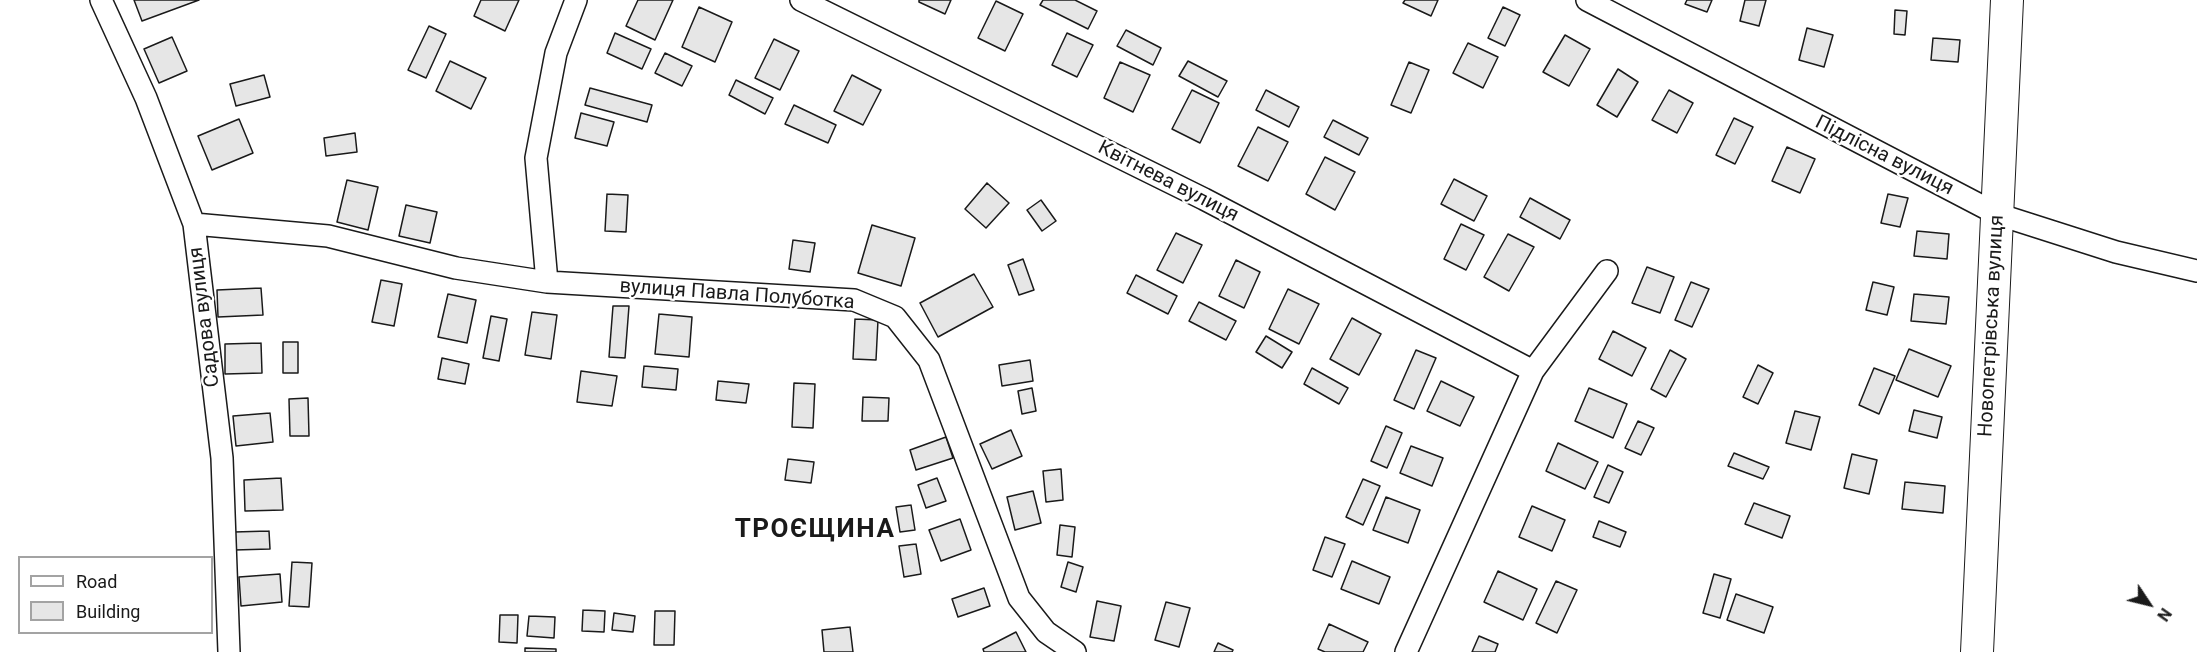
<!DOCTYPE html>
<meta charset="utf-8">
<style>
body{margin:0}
#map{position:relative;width:2197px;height:652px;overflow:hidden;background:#fff;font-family:Roboto,sans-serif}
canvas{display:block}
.legend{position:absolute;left:18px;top:556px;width:195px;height:78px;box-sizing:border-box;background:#fff;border:2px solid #a3a3a3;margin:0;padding:8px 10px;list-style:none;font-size:18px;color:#1a1a1a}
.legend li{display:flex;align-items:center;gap:12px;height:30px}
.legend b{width:30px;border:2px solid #a3a3a3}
.north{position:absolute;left:2119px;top:574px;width:60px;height:60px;-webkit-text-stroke:4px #fff;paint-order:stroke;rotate:125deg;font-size:16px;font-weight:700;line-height:24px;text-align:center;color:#1a1a1a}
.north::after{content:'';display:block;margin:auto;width:21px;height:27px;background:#1a1a1a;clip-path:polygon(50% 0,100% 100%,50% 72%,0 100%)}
</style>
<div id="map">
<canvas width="2197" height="652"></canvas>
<ul class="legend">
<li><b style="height:8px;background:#fff"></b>Road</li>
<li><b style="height:16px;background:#e6e6e6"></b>Building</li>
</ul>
<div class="north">N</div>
</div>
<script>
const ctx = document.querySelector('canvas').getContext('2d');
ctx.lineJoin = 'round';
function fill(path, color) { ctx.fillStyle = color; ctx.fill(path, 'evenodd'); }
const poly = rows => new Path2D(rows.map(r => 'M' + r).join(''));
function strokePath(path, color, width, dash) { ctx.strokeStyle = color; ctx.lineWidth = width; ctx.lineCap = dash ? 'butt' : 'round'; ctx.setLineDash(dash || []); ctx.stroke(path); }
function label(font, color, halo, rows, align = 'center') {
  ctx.font = font + ' Roboto,sans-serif'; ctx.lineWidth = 4.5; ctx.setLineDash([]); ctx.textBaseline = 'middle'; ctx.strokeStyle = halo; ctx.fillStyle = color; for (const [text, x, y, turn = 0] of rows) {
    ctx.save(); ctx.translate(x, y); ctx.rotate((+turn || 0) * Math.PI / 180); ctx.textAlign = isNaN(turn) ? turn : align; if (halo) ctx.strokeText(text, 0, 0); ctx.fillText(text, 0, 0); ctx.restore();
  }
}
const building = poly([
 [134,0,199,0,142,21,134,0],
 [481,0,519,0,505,31,474,16,481,0],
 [638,0,673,0,655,40,626,26,638,0],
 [919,0,951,0,945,14,919,2,919,0],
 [1043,0,1075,0,1097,11,1088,29,1040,5,1043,0],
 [1405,0,1438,0,1431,16,1403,3,1405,0],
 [1687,0,1712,0,1707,12,1685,4,1687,0],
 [1745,0,1766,0,1759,26,1740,21,1745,0],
 [996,1,1023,14,1005,51,978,38,996,1],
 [699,7,732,22,715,62,682,47,699,7],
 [1503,7,1520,15,1505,46,1488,38,1503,7],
 [1895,10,1907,11,1905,35,1894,34,1895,10],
 [429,26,446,34,426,78,408,70,429,26],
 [1807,28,1833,35,1824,67,1799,60,1807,28],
 [1126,30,1161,48,1153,65,1117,46,1126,30],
 [615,33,651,49,642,69,607,53,615,33],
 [1067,33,1093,45,1077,77,1052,65,1067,33],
 [1565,35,1590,49,1569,86,1543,72,1565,35],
 [172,37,187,71,159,83,144,49,172,37],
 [1933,38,1960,40,1958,62,1931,60,1933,38],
 [774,39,799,51,780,90,755,78,774,39],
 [1468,43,1498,57,1483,88,1453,73,1468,43],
 [665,53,692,66,682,86,655,73,665,53],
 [450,61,486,78,471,109,436,91,450,61],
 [1188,61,1227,81,1218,97,1179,76,1188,61],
 [1120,62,1150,75,1133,112,1104,98,1120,62],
 [1409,62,1429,70,1411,113,1391,105,1409,62],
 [1618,69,1638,82,1617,117,1597,105,1618,69],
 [264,75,270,97,236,106,230,84,264,75],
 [852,75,881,90,863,125,834,111,852,75],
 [736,80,773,98,765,114,729,95,736,80],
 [590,88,652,105,647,122,585,105,590,88],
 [1192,90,1219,103,1200,143,1172,129,1192,90],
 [1266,90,1299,107,1289,127,1256,110,1266,90],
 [1669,90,1693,103,1677,133,1652,120,1669,90],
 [794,105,836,125,828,143,785,124,794,105],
 [581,113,614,122,607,146,575,138,581,113],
 [1734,118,1753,127,1735,164,1716,155,1734,118],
 [239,119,253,153,212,170,198,136,239,119],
 [1333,120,1368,138,1359,155,1324,137,1333,120],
 [1258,127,1288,142,1268,181,1238,166,1258,127],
 [355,133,357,152,326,156,324,138,355,133],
 [1787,147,1815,159,1800,193,1772,181,1787,147],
 [1325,157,1355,172,1335,210,1306,194,1325,157],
 [1454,179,1487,196,1474,221,1441,204,1454,179],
 [347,180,378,187,368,230,337,222,347,180],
 [987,183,1009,203,986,228,965,209,987,183],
 [607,194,628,195,626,232,605,231,607,194],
 [1888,194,1908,198,1900,227,1881,223,1888,194],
 [1530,198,1570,220,1560,239,1520,217,1530,198],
 [1041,200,1056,221,1042,231,1027,210,1041,200],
 [406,205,437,212,430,243,399,236,406,205],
 [1461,224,1484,235,1466,270,1444,259,1461,224],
 [872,225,915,238,901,286,858,273,872,225],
 [1917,231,1949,234,1947,259,1914,256,1917,231],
 [1176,233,1202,245,1183,283,1157,270,1176,233],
 [1508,234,1534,247,1509,291,1484,277,1508,234],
 [793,240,815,243,810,272,789,269,793,240],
 [1023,259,1034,290,1019,295,1008,265,1023,259],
 [1236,260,1260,272,1244,308,1219,296,1236,260],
 [1647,267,1674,277,1660,313,1632,303,1647,267],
 [974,274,993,307,938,337,920,303,974,274],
 [1136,275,1177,296,1168,314,1127,293,1136,275],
 [381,280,402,284,394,326,372,322,381,280],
 [1691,282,1709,289,1692,327,1675,320,1691,282],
 [1873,282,1894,287,1887,315,1866,310,1873,282],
 [261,288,263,315,218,317,217,290,261,288],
 [1288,289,1319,304,1299,344,1269,329,1288,289],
 [448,294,476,300,467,343,438,337,448,294],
 [1914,294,1949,297,1946,324,1911,321,1914,294],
 [1199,302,1236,321,1226,340,1189,321,1199,302],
 [613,306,629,306,625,358,609,357,613,306],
 [532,312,557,315,551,359,525,355,532,312],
 [659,314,692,317,689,357,655,354,659,314],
 [491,316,507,319,499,361,483,358,491,316],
 [1352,318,1381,334,1359,375,1330,359,1352,318],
 [855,319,878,320,876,360,853,359,855,319],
 [1613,331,1646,348,1632,376,1599,359,1613,331],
 [1266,336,1292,352,1282,368,1256,352,1266,336],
 [283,342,298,342,298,373,283,373,283,342],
 [261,343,262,373,225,374,225,344,261,343],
 [1909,349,1951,366,1938,397,1896,380,1909,349],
 [1416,350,1436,358,1414,409,1394,400,1416,350],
 [1670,350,1686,359,1666,397,1651,389,1670,350],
 [442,358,469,364,465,384,438,379,442,358],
 [1030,360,1033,381,1002,386,999,365,1030,360],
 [1758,365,1773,373,1758,404,1743,397,1758,365],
 [644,366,678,369,676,390,642,387,644,366],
 [1312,368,1348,388,1339,404,1304,384,1312,368],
 [1874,368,1895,376,1879,414,1859,405,1874,368],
 [581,371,617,376,612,406,577,402,581,371],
 [718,381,749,384,746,403,716,400,718,381],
 [1441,381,1474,397,1460,426,1427,411,1441,381],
 [794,383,815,384,813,428,792,427,794,383],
 [1032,388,1036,411,1022,414,1018,391,1032,388],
 [1589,388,1627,404,1613,438,1575,421,1589,388],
 [863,397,889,398,888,421,862,421,863,397],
 [308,398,309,436,290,436,289,399,308,398],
 [1914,410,1942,417,1937,438,1909,431,1914,410],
 [1795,411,1820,417,1811,450,1786,443,1795,411],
 [270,413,273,442,236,446,233,416,270,413],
 [1638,421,1654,428,1641,455,1625,448,1638,421],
 [1386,426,1402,433,1387,468,1371,461,1386,426],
 [1011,430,1022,456,992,469,980,444,1011,430],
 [946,437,953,458,916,470,910,450,946,437],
 [1558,443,1598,462,1585,489,1546,471,1558,443],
 [1411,446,1443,458,1432,486,1400,473,1411,446],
 [1734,453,1769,467,1763,479,1728,466,1734,453],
 [1852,454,1877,460,1869,494,1844,488,1852,454],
 [788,459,814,462,811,483,785,480,788,459],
 [1608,465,1623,472,1609,503,1594,497,1608,465],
 [1061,469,1063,500,1046,502,1043,471,1061,469],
 [281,478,283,510,245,511,244,480,281,478],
 [937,478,946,501,926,508,918,485,937,478],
 [1363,479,1380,486,1363,525,1346,517,1363,479],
 [1905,482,1945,486,1943,513,1902,509,1905,482],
 [1033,491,1041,523,1015,530,1007,497,1033,491],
 [1386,497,1420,510,1408,543,1373,530,1386,497],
 [1754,503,1790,516,1782,538,1745,524,1754,503],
 [911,505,915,530,900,532,896,507,911,505],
 [1532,506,1565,520,1552,551,1519,537,1532,506],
 [960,519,971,550,941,561,929,530,960,519],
 [1599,521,1626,532,1620,547,1593,537,1599,521],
 [1060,525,1075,527,1072,557,1057,555,1060,525],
 [269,531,270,549,234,550,234,532,269,531],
 [1325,537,1345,544,1332,577,1313,570,1325,537],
 [916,544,921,574,904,577,899,546,916,544],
 [1352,561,1390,577,1379,604,1341,589,1352,561],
 [292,562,312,563,309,607,289,606,292,562],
 [1068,562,1083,567,1076,592,1061,587,1068,562],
 [1498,571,1537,589,1523,620,1484,602,1498,571],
 [280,574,282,602,241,606,239,577,280,574],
 [1714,574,1731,579,1720,618,1703,613,1714,574],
 [1556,581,1577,590,1557,633,1536,623,1556,581],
 [984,588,990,606,958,617,952,599,984,588],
 [1736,594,1773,607,1764,633,1727,620,1736,594],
 [1097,601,1121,606,1114,641,1090,637,1097,601],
 [1166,602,1190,608,1179,647,1155,640,1166,602],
 [583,610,605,611,604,632,582,631,583,610],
 [655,611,675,611,674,645,654,645,655,611],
 [614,613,635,616,633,632,612,630,614,613],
 [500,615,518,615,517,643,499,642,500,615],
 [529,616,555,617,554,638,527,636,529,616],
 [1329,624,1368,642,1363,652,1325,652,1318,649,1329,624],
 [850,627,853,652,824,652,822,630,850,627],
 [1016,632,1026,652,984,652,983,649,1016,632],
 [1479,636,1498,644,1495,652,1472,652,1479,636],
 [1218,643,1233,650,1232,652,1214,652,1218,643],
 [525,648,556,649,556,652,525,652,525,648]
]);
fill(building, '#e6e6e6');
strokePath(building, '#1a1a1a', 1.5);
const street = poly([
 [101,0,146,98,194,224,222,458,229,652],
 [801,0,1204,199,1533,371],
 [1587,0,1997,214,2116,252,2197,271],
 [194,224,328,236,456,268,547,282,854,300,895,317,929,360,1019,598,1046,632,1075,652],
 [547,282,536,158,556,53,576,0],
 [1406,652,1533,371,1607,271]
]);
const secondary = poly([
 [1977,652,2007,0]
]);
strokePath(street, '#1a1a1a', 24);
strokePath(secondary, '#1a1a1a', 34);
strokePath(street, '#fff', 21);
strokePath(secondary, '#fff', 32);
label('20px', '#1a1a1a', '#fff', [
 ["Підлісна вулиця",1884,156,27],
 ["Квітнева вулиця",1168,182,27],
 ["вулиця Павла Полуботка",737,295,4],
 ["Садова вулиця",205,317,-97],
 ["Новопетрівська вулиця",1992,326,-87]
]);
ctx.letterSpacing = '1.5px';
label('bold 26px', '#1a1a1a', '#fff', [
 ["ТРОЄЩИНА",815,530]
]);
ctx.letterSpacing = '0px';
</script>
